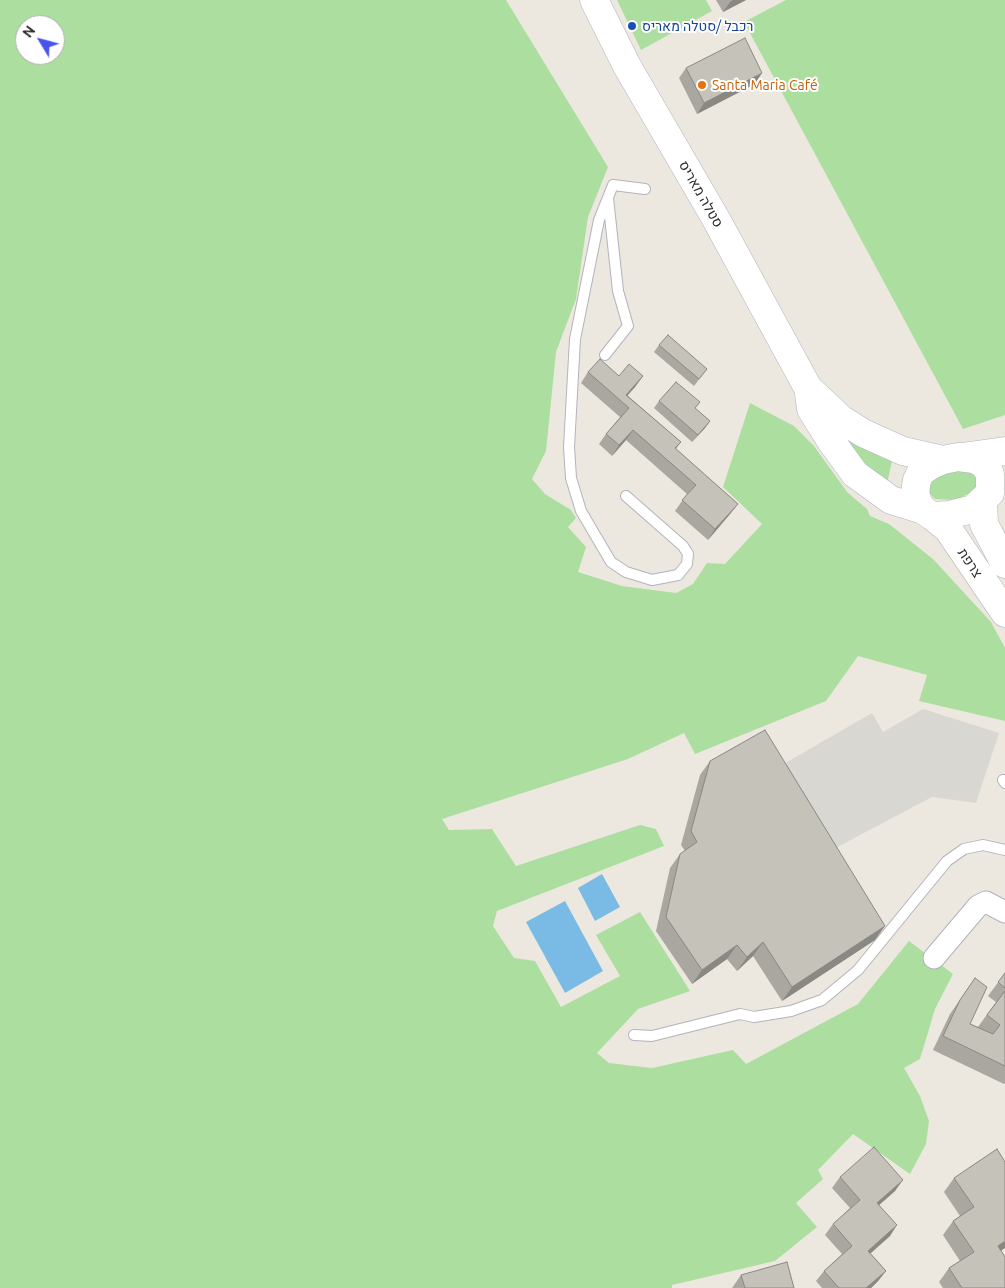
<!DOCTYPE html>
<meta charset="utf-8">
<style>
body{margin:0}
#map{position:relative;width:1005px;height:1288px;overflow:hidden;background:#ece8df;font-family:Ubuntu,sans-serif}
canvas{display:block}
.north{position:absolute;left:15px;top:15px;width:50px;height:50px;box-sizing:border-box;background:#fff;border:1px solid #ababab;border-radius:50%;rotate:307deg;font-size:14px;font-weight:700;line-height:20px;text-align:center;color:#2c2c2c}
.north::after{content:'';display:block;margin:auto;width:18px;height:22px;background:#4b53ed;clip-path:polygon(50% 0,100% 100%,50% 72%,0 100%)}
</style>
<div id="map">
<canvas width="1005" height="1288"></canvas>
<div class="north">N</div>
</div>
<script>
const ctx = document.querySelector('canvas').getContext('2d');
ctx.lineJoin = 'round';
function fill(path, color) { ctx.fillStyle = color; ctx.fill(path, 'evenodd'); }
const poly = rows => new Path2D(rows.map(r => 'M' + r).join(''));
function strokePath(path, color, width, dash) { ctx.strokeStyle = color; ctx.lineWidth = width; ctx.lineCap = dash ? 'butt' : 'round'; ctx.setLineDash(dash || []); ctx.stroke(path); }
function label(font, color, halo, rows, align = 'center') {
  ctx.font = font + ' Ubuntu,Heebo,sans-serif'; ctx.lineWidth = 4; ctx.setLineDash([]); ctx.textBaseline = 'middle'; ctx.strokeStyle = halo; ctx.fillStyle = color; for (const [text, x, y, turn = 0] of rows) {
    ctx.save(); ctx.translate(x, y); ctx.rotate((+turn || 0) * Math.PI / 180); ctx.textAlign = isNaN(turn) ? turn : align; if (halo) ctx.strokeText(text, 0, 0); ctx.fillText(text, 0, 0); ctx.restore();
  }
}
fill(poly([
 [0,0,506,0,608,167,588,217,576,299,556,352,546,451,532,479,545,494,571,510,576,518,568,527,586,547,578,572,622,586,676,593,693,584,707,563,725,564,762,524,723,487,750,403,794,426,814,446,847,492,867,509,870,516,889,524,933,559,991,622,1005,648,1005,721,919,701,927,675,858,656,826,701,695,754,684,733,628,759,442,819,449,830,492,829,516,866,640,825,656,829,664,846,497,911,493,926,514,958,535,961,561,1007,620,976,596,935,640,912,690,991,638,1009,597,1053,609,1063,652,1068,733,1050,746,1064,858,1004,909,941,953,974,935,1009,920,1059,904,1068,920,1096,929,1121,926,1144,910,1174,853,1134,818,1170,823,1179,796,1203,817,1227,775,1261,672,1285,672,1288,0,1288],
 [25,25,55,25,55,55,25,55],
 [617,0,706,0,712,11,641,50],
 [786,0,1005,0,1005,415,963,429,744,22],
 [839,430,893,456,886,489,860,471],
 [944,471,962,471,971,473,977,478,977,487,972,492,956,500,935,499,930,494,928,484,935,476]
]), '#acdf9f');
fill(poly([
 [923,709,999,733,976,803,932,797,826,853,775,769,872,713,883,732]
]), '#d9d7d1');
fill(poly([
 [602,874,620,907,595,921,578,888],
 [565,901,603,971,565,993,526,922]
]), '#7abbe6');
const lane = poly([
 [605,355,628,326,618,291,608,198],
 [626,496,683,546,688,554,687,564,678,575,652,580,626,572,611,562,581,511,571,478,569,447,575,339,599,220,613,185,645,189],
 [1003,780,1005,783],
 [634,1035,652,1036,740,1014,754,1017,791,1011,822,1000,858,970,947,861,964,849,983,845,1005,850]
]);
const street = poly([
 [934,958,978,906,986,902,1005,912]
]);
const secondary = poly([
 [594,0,627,66,716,219,808,388,841,419,863,433,903,451,943,460],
 [809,394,811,409,831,441,855,474,891,500,923,510],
 [958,457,974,459,984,464,990,474,990,493,973,509,949,515,932,516,923,510,918,503,915,492,917,480,921,472,931,465,943,460,958,457],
 [962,457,1005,451],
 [983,501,984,524,1005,564],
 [932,516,948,529,1005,613]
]);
strokePath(lane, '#b2b3be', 12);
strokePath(street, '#b2b3be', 23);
strokePath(secondary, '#b2b3be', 29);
strokePath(lane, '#fff', 10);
strokePath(street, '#fff', 21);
strokePath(secondary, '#fff', 28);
fill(poly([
 [716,0,746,0,723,12],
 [686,68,755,84,697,114,679,78],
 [659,345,707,369,694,386,654,352],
 [588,372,619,376,643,376,635,387,627,395,681,442,676,449,738,504,730,514,708,540,675,511,687,494,626,440,612,456,599,444,606,434,620,417,581,383],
 [659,401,700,402,695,408,710,421,705,428,692,442,654,408],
 [710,761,875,940,782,1001,753,956,737,971,727,959,692,984,656,931,670,868,680,854,685,851,681,845,700,775],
 [1005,973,1005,1083,1004,1084,933,1050,950,1014,975,978,970,1024,978,1027,996,1002,988,996],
 [997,1149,1001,1251,1005,1288,943,1288,939,1282,949,1268,960,1261,943,1235,953,1221,960,1216,944,1192,954,1178],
 [840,1177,895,1191,879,1205,890,1236,870,1253,886,1271,878,1281,871,1288,822,1288,816,1281,824,1271,842,1254,825,1235,833,1224,850,1208,832,1188],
 [741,1275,794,1288,732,1288]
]), '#a9a7a0');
fill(poly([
 [733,0,746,0,723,12,730,2],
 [762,73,755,84,697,114,704,103],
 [643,376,635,387,622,402,626,395],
 [710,421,705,428,692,442],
 [633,430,626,440,612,456,619,445],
 [738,504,730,514,708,540,715,529],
 [885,926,875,940,782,1001,792,987],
 [763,942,753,956,737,971,747,957],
 [737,945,727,959,692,984,702,970],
 [903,1180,895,1191,870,1213,877,1203],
 [897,1225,890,1236,861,1262,868,1251],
 [1005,1241,1005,1248,988,1260,998,1246],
 [886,1271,878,1281,871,1288,866,1288]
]), '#8a8882');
const building = poly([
 [745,38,762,73,704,103,686,68,745,38],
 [668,335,707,369,699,379,659,345,668,335],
 [600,359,619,376,629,364,643,376,626,395,681,442,675,448,738,504,715,529,682,500,696,485,633,430,619,445,606,434,629,408,588,372,600,359],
 [676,382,700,402,695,408,710,421,698,435,659,401,676,382],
 [765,730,885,926,792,987,763,942,747,957,737,945,702,970,666,917,680,854,697,842,691,831,710,761,765,730],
 [1005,973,1005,988,998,982,1005,973],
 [975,978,987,987,970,1024,993,1034,1000,1025,987,1015,1005,991,1005,1066,943,1036,960,1000,975,978],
 [874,1147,903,1180,877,1203,897,1225,868,1251,886,1271,866,1288,839,1288,824,1271,852,1246,833,1224,860,1200,840,1177,874,1147],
 [997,1149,1005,1162,1005,1241,998,1246,1005,1257,1005,1288,962,1288,949,1268,974,1252,953,1221,974,1207,954,1178,997,1149],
 [787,1262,794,1288,745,1288,741,1275,787,1262]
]);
fill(building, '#c5c2ba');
strokePath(building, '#8a8882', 1);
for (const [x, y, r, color] of [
 [632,26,5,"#1a4fb4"],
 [702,85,5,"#e8710a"]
]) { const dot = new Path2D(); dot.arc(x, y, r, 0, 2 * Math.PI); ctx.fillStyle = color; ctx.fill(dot); strokePath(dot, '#fff', 2); }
label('14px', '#164399', '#fff', [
 ["רכבל /סטלה מאריס",642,26]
], 'left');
label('14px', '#c56008', '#fff', [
 ["Santa Maria Café",712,85]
], 'left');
label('14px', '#2c2c2c', '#fff', [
 ["סטלה מאריס",701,194,60],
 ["צרפת",970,563,56]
]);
</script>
